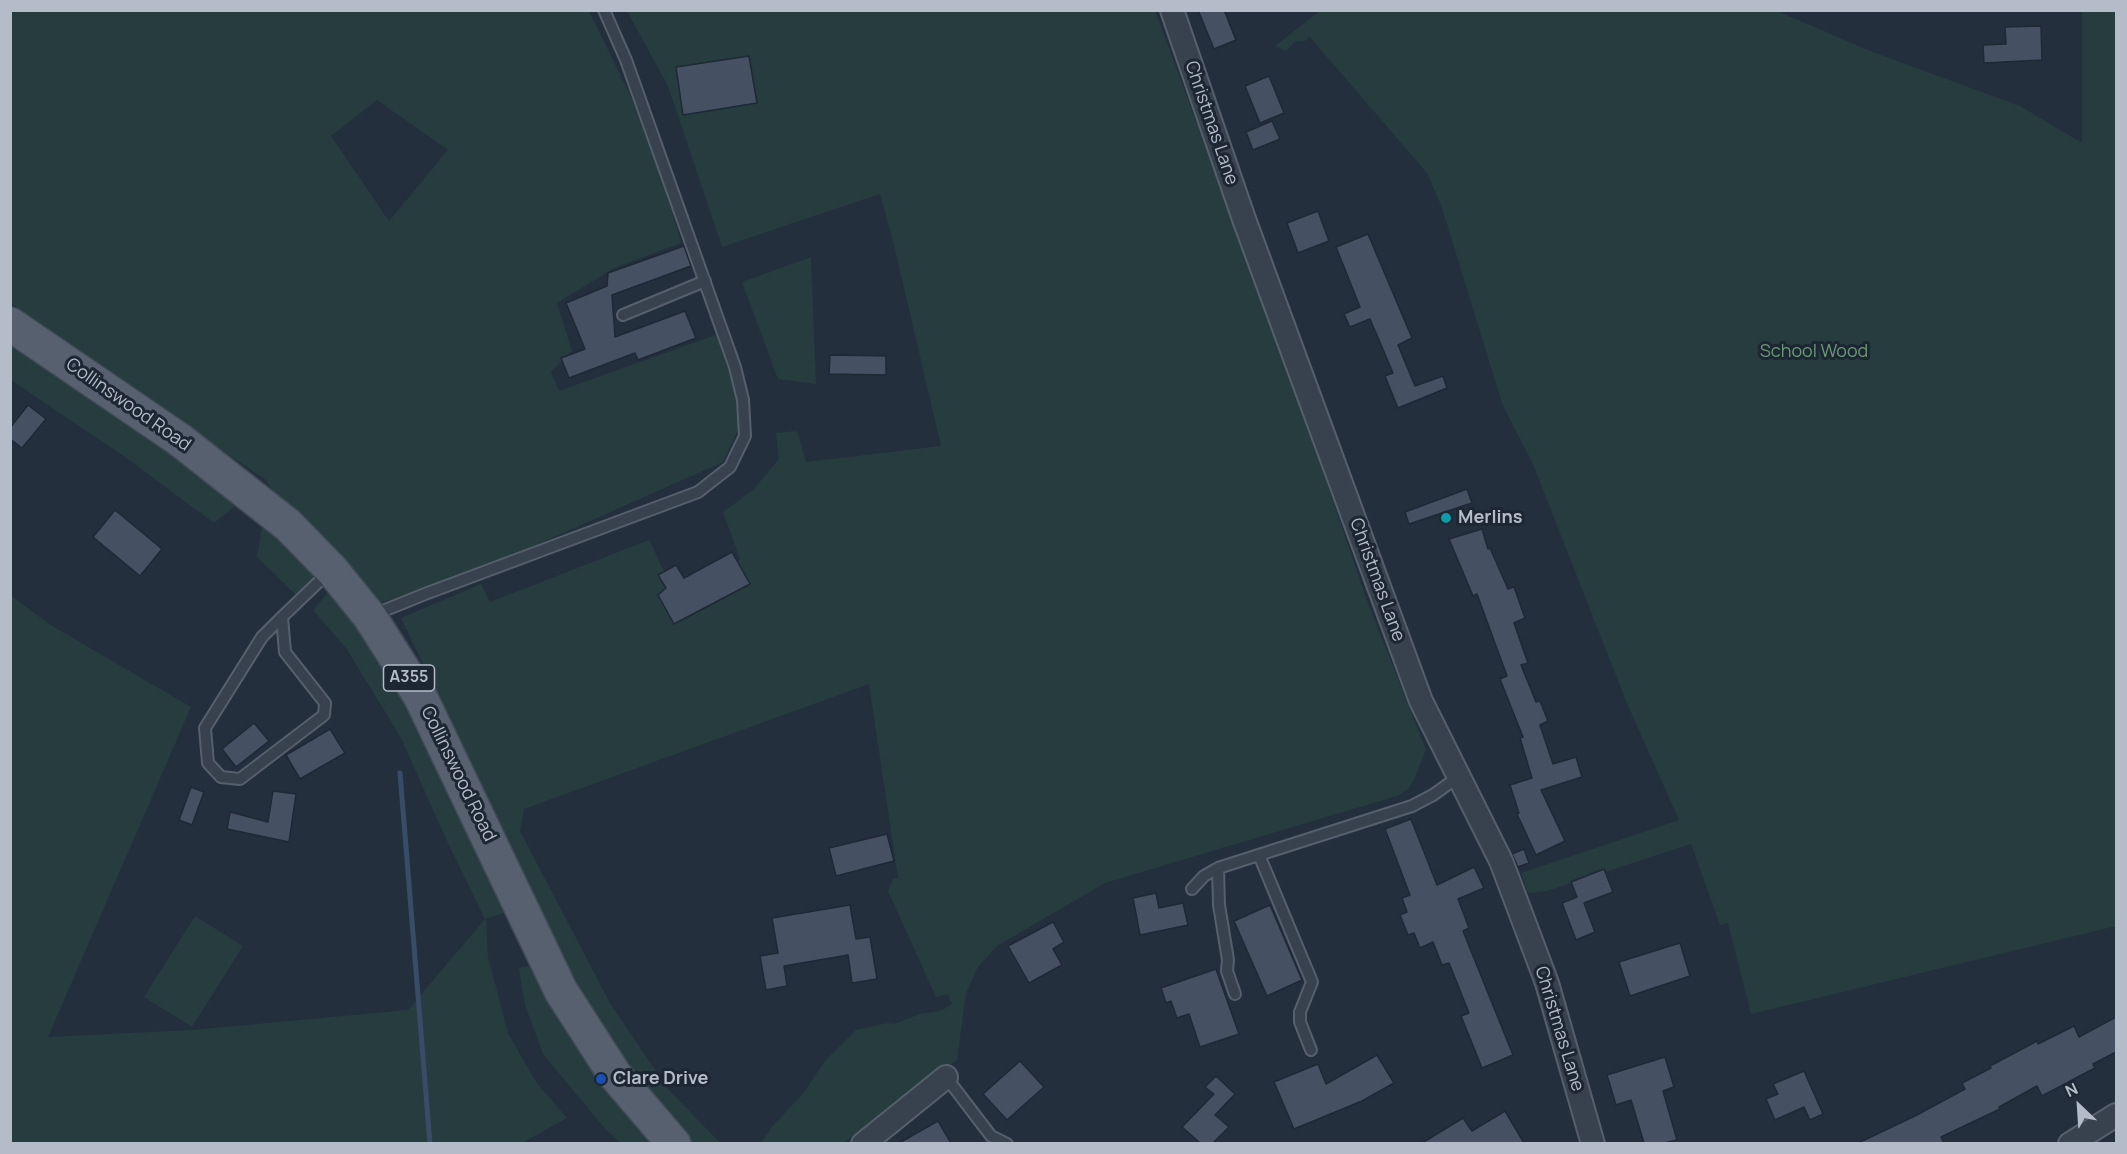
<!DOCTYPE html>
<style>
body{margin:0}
#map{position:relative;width:2127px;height:1154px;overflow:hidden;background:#242f3e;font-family:Manrope,sans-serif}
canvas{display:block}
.frame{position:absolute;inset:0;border:12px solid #b4bcc9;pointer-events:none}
.north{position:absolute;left:2049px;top:1076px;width:60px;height:60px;-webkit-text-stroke:4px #1d2633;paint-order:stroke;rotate:335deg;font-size:16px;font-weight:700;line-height:24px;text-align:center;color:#b4bcc9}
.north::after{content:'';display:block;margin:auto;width:21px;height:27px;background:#b4bcc9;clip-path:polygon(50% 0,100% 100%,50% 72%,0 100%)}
</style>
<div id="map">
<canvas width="2127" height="1154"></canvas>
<div class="frame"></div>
<div class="north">N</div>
</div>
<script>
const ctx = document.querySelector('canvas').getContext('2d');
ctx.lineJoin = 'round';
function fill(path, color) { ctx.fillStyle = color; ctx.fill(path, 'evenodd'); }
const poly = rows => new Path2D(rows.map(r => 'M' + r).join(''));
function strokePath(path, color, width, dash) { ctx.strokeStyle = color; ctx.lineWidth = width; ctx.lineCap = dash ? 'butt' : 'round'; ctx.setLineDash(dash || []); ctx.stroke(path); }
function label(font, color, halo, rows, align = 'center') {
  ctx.font = font + ' Manrope,sans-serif'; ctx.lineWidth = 6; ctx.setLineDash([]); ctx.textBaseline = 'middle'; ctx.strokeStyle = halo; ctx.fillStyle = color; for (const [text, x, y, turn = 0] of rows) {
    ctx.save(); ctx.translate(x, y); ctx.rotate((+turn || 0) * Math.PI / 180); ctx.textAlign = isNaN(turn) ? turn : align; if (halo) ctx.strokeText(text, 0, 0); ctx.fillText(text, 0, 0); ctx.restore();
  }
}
fill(poly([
 [11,11,589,11,652,140,681,243,614,268,557,303,572,351,551,372,559,391,718,334,750,404,723,462,473,573,378,604,279,501,266,480,136,392,11,303],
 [377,100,448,150,389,221,331,136],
 [627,11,1155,11,1281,347,1366,598,1426,750,1413,782,1408,789,1397,796,1105,883,997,946,978,967,966,993,957,1060,843,1143,761,1143,771,1128,805,1091,825,1061,856,1030,888,1023,894,1024,920,1014,940,1011,952,1004,948,994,936,997,888,891,893,879,898,878,869,684,524,809,520,831,611,1005,668,1089,720,1143,690,1143,607,1038,563,955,401,618,481,584,490,602,649,540,674,592,661,598,672,620,740,559,723,512,753,490,779,459,776,433,797,431,806,462,941,446,893,241,880,194,722,247,668,86],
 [1320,11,1777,11,1870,51,2020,106,2082,143,2082,11,2116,11,2116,926,1751,1014,1728,923,1720,925,1691,844,1547,891,1528,893,1521,873,1679,820,1626,701,1532,462,1503,406,1441,205,1427,173,1309,36,1305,41,1294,42,1286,51,1275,46],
 [811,257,816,384,778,379,742,282],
 [10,337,241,501,214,523,125,457,11,380],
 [264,516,315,569,315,581,297,596,257,557],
 [331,589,421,719,509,911,486,919,488,957,508,1033,536,1082,567,1118,520,1144,11,1143,10,595,49,624,191,707,48,1037,192,1030,408,1010,485,919,446,839,401,738,346,648,313,610],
 [195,916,243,946,192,1027,144,997],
 [538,964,654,1143,621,1143,606,1130,543,1054,525,1005,519,968]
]), '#263c3f');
strokePath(poly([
 [400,773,430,1144]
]), '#394c67', 5);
const building = poly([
 [1198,10,1224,10,1236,40,1214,49,1198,10],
 [2041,26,2042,60,1984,63,1983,45,2006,44,2005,27,2041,26],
 [749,56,757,103,683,115,676,67,749,56],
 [1269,76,1284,113,1260,123,1245,86,1269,76],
 [1272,121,1280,139,1253,150,1246,132,1272,121],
 [1318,211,1329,241,1298,253,1287,223,1318,211],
 [1368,234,1412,338,1398,345,1415,386,1443,376,1447,388,1398,408,1385,376,1393,373,1370,319,1350,327,1344,314,1360,307,1336,247,1368,234],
 [684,246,691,266,612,295,615,337,685,311,696,338,638,360,635,353,569,378,561,358,585,349,566,303,607,286,608,273,684,246],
 [830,355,886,356,886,375,829,374,830,355],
 [28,405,46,419,22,448,10,439,10,428,28,405],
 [1467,489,1472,503,1409,524,1405,512,1467,489],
 [115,510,162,549,140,576,93,537,115,510],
 [1482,529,1488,549,1490,548,1508,589,1514,587,1525,618,1514,623,1528,663,1521,665,1536,702,1540,701,1548,721,1540,725,1553,764,1576,757,1582,777,1541,790,1565,841,1536,855,1517,814,1519,813,1510,785,1532,778,1520,738,1523,737,1500,679,1507,676,1477,594,1473,596,1449,539,1482,529],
 [732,552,750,584,674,624,658,595,666,588,658,575,676,565,684,578,732,552],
 [254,723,269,741,236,767,222,749,254,723],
 [330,729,345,753,300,779,286,755,330,729],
 [191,787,204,792,192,825,179,820,191,787],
 [273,791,296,794,289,842,227,829,230,812,268,822,273,791],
 [1411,819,1437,885,1474,867,1484,888,1458,899,1469,928,1463,931,1513,1055,1482,1068,1461,1016,1469,1013,1449,963,1442,965,1433,942,1420,948,1414,933,1408,935,1400,915,1407,912,1402,898,1410,895,1385,829,1411,819],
 [887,834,894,861,836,876,829,848,887,834],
 [1524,849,1529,863,1518,867,1512,854,1524,849],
 [1604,869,1613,892,1584,903,1595,932,1576,940,1562,903,1577,897,1571,882,1604,869],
 [1156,893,1159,908,1183,903,1188,925,1140,935,1133,898,1156,893],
 [850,905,856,939,870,937,877,979,852,983,848,955,784,966,787,986,766,990,760,956,778,953,772,918,850,905],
 [1270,905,1302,980,1267,996,1234,921,1270,905],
 [1053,922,1064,942,1053,949,1062,965,1029,983,1008,946,1053,922],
 [1680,943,1690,976,1630,996,1619,962,1680,943],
 [1216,969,1239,1034,1200,1047,1189,1014,1177,1018,1171,1001,1166,1003,1161,988,1216,969],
 [2116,1017,2116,1052,2093,1064,2095,1068,2042,1096,2037,1086,1999,1107,2000,1109,1941,1137,1944,1143,1858,1143,1915,1116,1965,1089,1962,1083,1991,1068,1990,1066,2037,1041,2038,1044,2074,1026,2079,1037,2116,1017],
 [1377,1055,1394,1083,1362,1101,1294,1129,1274,1082,1318,1064,1326,1084,1377,1055],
 [1665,1057,1674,1087,1663,1091,1677,1140,1664,1143,1644,1143,1631,1100,1616,1105,1607,1075,1665,1057],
 [1020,1061,1044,1087,1007,1120,983,1094,1020,1061],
 [1804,1071,1823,1114,1810,1120,1804,1107,1775,1120,1766,1099,1778,1094,1773,1084,1804,1071],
 [1216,1076,1235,1094,1215,1115,1229,1127,1213,1143,1200,1143,1182,1127,1214,1094,1205,1087,1216,1076],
 [1505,1111,1524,1143,1422,1143,1463,1118,1472,1131,1505,1111],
 [938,1121,951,1143,899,1143,938,1121]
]);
fill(building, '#455162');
strokePath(building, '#1f2835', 1.5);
const service = poly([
 [623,315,705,281],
 [373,615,425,594,698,492,730,467,745,436,743,400,735,367,626,60,604,10],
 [282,617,262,637,205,728,208,763,221,777,240,779,324,715,325,703,285,652,282,617,329,572],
 [1259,855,1312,982,1300,1012,1300,1022,1311,1050],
 [1218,868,1219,905,1228,960,1227,971,1235,994],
 [1192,889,1204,876,1218,868,1412,806,1433,795,1458,777],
 [946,1077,991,1136,1007,1144]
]);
const minor = poly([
 [1172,10,1244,219,1421,701,1501,861,1547,983,1593,1144],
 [863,1144,946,1077],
 [2070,1144,2116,1115]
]);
const primary = poly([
 [10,324,180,440,288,525,332,570,370,617,420,696,561,991,615,1075,674,1144]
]);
strokePath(service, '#565f6c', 14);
strokePath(minor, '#565f6c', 26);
strokePath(primary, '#414a57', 36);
strokePath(service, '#38414e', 10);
strokePath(minor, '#38414e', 22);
strokePath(primary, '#56606e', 33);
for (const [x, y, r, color] of [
 [1446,518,6,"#0f9aa8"],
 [601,1079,6,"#1a4fb4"]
]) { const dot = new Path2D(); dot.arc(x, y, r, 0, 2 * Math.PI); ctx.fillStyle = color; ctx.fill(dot); strokePath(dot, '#1d2633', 2); }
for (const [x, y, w] of [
 [409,678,51]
]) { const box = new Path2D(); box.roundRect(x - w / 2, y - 13, w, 26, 4.5); ctx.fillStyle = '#1d2633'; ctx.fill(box); strokePath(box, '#b4bcc9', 1.5); }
label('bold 16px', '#b4bcc9', null, [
 ["A355",409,678]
]);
label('18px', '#b4bcc9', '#1d2633', [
 ["Christmas Lane",1211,123,71],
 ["Collinswood Road",128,405,35],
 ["Christmas Lane",1377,580,70],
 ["Collinswood Road",458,774,64],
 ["Christmas Lane",1559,1029,73]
]);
label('18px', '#6b9a76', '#1d2633', [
 ["School Wood",1814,352]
]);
label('bold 18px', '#b4bcc9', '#1d2633', [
 ["Merlins",1458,518],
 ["Clare Drive",613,1079]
], 'left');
</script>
